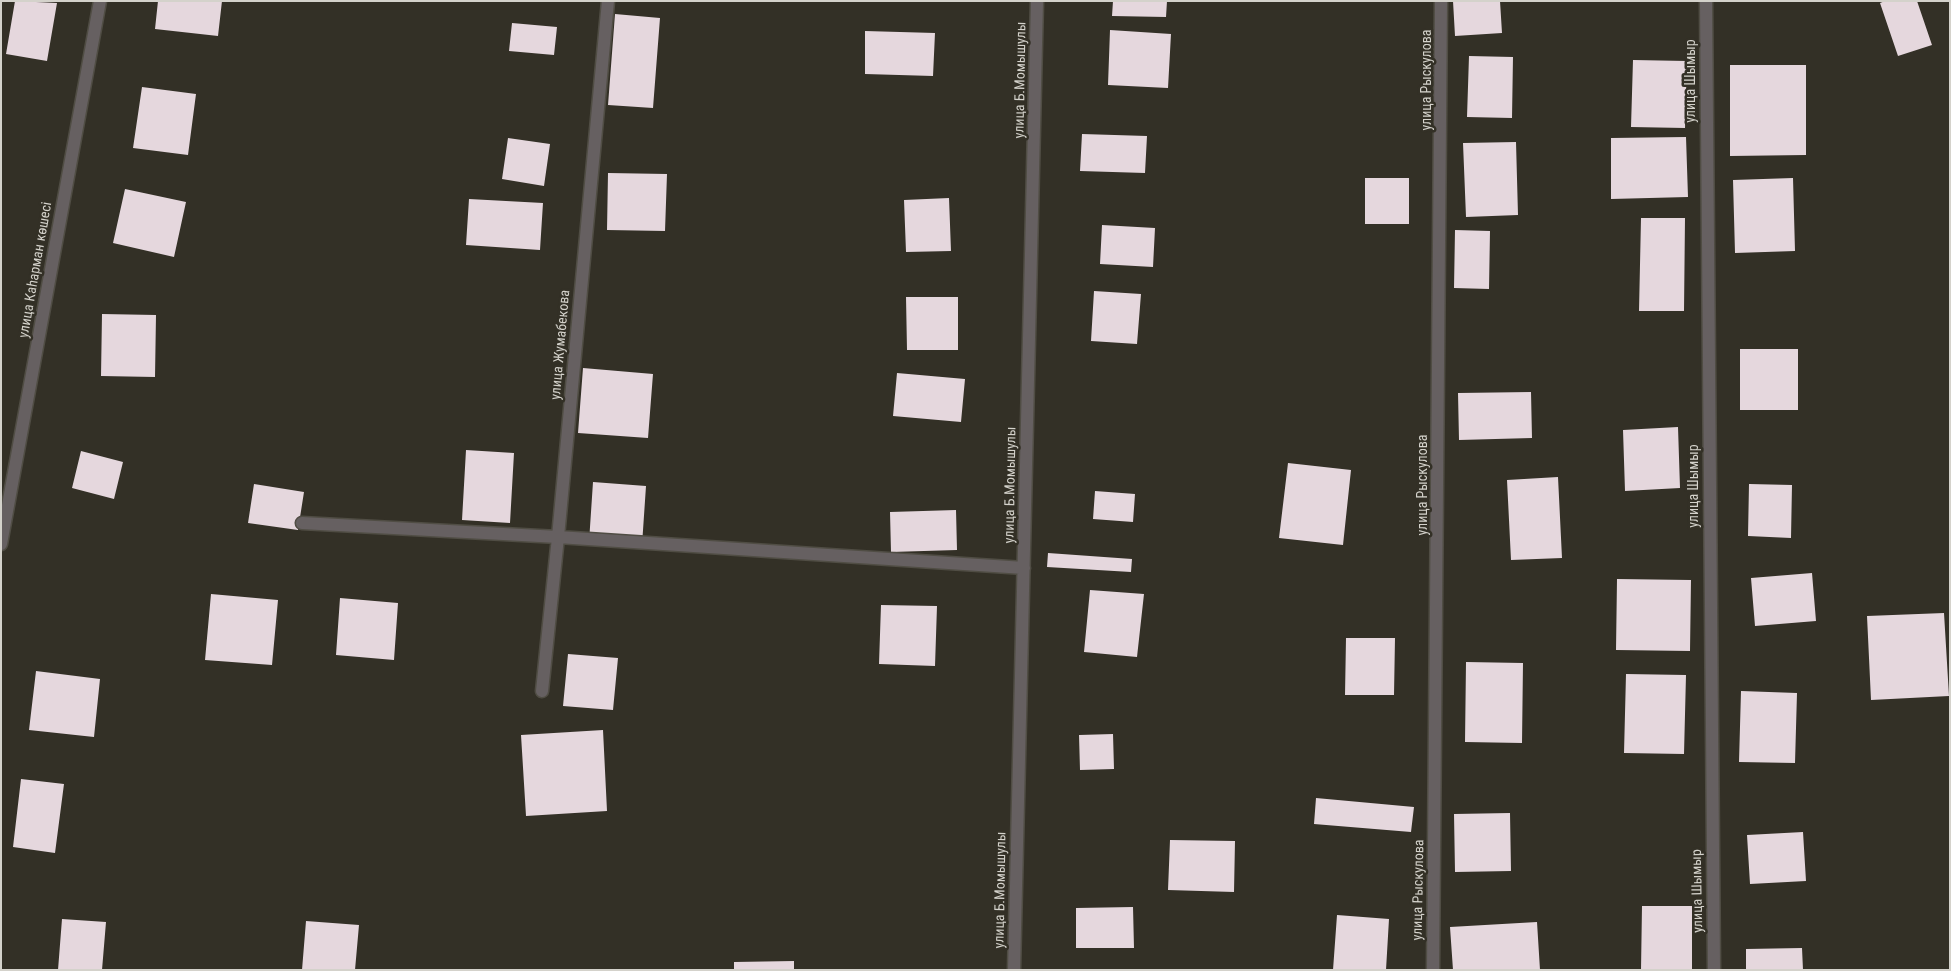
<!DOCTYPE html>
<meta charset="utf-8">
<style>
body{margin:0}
#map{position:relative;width:1951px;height:971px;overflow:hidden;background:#333026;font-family:"Roboto Condensed",sans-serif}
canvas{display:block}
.frame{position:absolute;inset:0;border:2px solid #d4d2cb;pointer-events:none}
</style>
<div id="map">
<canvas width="1951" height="971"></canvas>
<div class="frame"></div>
</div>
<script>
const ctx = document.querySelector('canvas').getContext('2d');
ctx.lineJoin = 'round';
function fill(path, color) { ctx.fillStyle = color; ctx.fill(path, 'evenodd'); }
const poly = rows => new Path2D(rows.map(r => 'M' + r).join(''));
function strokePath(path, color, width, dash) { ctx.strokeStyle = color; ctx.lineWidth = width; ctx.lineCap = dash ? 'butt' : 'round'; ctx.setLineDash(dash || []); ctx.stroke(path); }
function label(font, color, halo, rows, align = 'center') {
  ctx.font = font + ' "Roboto Condensed",sans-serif'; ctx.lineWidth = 5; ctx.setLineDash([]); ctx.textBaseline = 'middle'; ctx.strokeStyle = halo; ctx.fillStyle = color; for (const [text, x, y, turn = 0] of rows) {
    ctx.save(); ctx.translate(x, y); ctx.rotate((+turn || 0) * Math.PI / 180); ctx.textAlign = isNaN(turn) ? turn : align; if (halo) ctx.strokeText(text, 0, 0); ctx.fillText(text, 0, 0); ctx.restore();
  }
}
fill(poly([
 [15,1,57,3,47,61,6,54],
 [158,1,222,1,218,36,155,29],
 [1113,1,1167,1,1166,17,1112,16],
 [1453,1,1500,1,1502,33,1455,36],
 [1885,1,1917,1,1932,45,1898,56,1880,3],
 [615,14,660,18,653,108,608,105],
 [512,23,557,27,554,55,509,51],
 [1110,30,1171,34,1168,88,1108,85],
 [865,31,935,33,933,76,865,74],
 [1469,56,1513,57,1512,118,1467,117],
 [1633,60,1687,61,1685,128,1631,127],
 [1730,65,1806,65,1806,155,1730,156],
 [142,87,196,94,188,155,133,148],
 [1082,134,1147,136,1145,173,1080,171],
 [1686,137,1688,197,1611,199,1611,138],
 [508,138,550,144,544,186,502,179],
 [1516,142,1518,215,1466,217,1463,143],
 [608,173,667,174,665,231,607,230],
 [1365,178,1409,178,1409,224,1365,224],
 [1793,178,1795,251,1735,253,1733,180],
 [125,189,186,202,174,257,113,243],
 [949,198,951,251,906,252,904,200],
 [469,199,543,203,540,250,466,245],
 [1641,218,1685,218,1684,311,1639,311],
 [1102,225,1155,228,1153,267,1100,264],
 [1455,230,1490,231,1489,289,1454,288],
 [1094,291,1141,294,1137,344,1091,341],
 [906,297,958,297,958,350,907,350],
 [102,314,156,315,155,377,101,376],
 [1740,349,1798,349,1798,410,1740,410],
 [583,368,653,374,648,438,578,433],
 [897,373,965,379,961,422,893,416],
 [1531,392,1532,438,1459,440,1458,393],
 [1678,427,1680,488,1625,491,1623,430],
 [466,450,514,453,510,523,462,520],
 [81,451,123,462,114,499,72,488],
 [1288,463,1351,470,1343,545,1279,538],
 [1558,477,1562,558,1511,560,1507,480],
 [593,482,646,486,642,545,589,542],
 [254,484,304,492,298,530,248,523],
 [1749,484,1792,485,1791,538,1748,536],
 [1095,491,1135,494,1133,522,1093,519],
 [956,510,957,550,891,552,890,512],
 [1048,553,1132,559,1131,572,1047,567],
 [1812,573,1816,621,1755,626,1751,578],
 [1617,579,1691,580,1690,651,1616,650],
 [1090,590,1144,594,1137,657,1084,652],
 [211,594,278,600,272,665,205,660],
 [340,598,398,603,394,660,336,655],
 [881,605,937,606,935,666,879,664],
 [1944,613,1949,696,1871,700,1867,616],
 [1346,638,1395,638,1394,695,1345,695],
 [568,654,618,658,613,710,563,706],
 [1466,662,1523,663,1522,743,1465,742],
 [36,671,100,679,94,737,29,730],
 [1626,674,1686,675,1684,754,1624,753],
 [1741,691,1797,693,1795,763,1739,762],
 [603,730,607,811,526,816,521,735],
 [1113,734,1114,769,1080,770,1079,735],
 [21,779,64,784,55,853,13,847],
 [1316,798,1414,807,1411,832,1314,824],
 [1510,813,1511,871,1455,872,1454,814],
 [1803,832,1806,881,1750,884,1747,835],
 [1170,840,1235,841,1234,892,1168,890],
 [1642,906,1692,906,1692,970,1641,970],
 [1133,907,1134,948,1076,948,1076,908],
 [1337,915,1389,919,1386,970,1333,970],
 [62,919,106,922,102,970,58,970],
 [306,921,359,925,355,970,302,970],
 [1537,922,1540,970,1453,970,1450,927],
 [1802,948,1803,970,1746,970,1746,949],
 [794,961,794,970,734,970,734,962]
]), '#e5d7dd');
const minor = poly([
 [1706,1,1714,970],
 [302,523,558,537,1024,568],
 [1,544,100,1],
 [542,691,558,537,608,1],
 [1014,970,1037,1],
 [1433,970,1441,1]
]);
strokePath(minor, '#504d44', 15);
strokePath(minor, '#666061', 12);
label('14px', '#d4d2cb', '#333026', [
 ["улица Б.Момышулы",1021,80,-89],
 ["улица Рыскулова",1427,80,-90],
 ["улица Шымыр",1691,81,-90],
 ["улица Каһарман көшесі",36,270,-80],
 ["улица Жумабекова",561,345,-85],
 ["улица Б.Момышулы",1011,485,-89],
 ["улица Рыскулова",1423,485,-90],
 ["улица Шымыр",1694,486,-90],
 ["улица Б.Момышулы",1001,890,-89],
 ["улица Рыскулова",1419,890,-89],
 ["улица Шымыр",1698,891,-91]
]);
</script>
